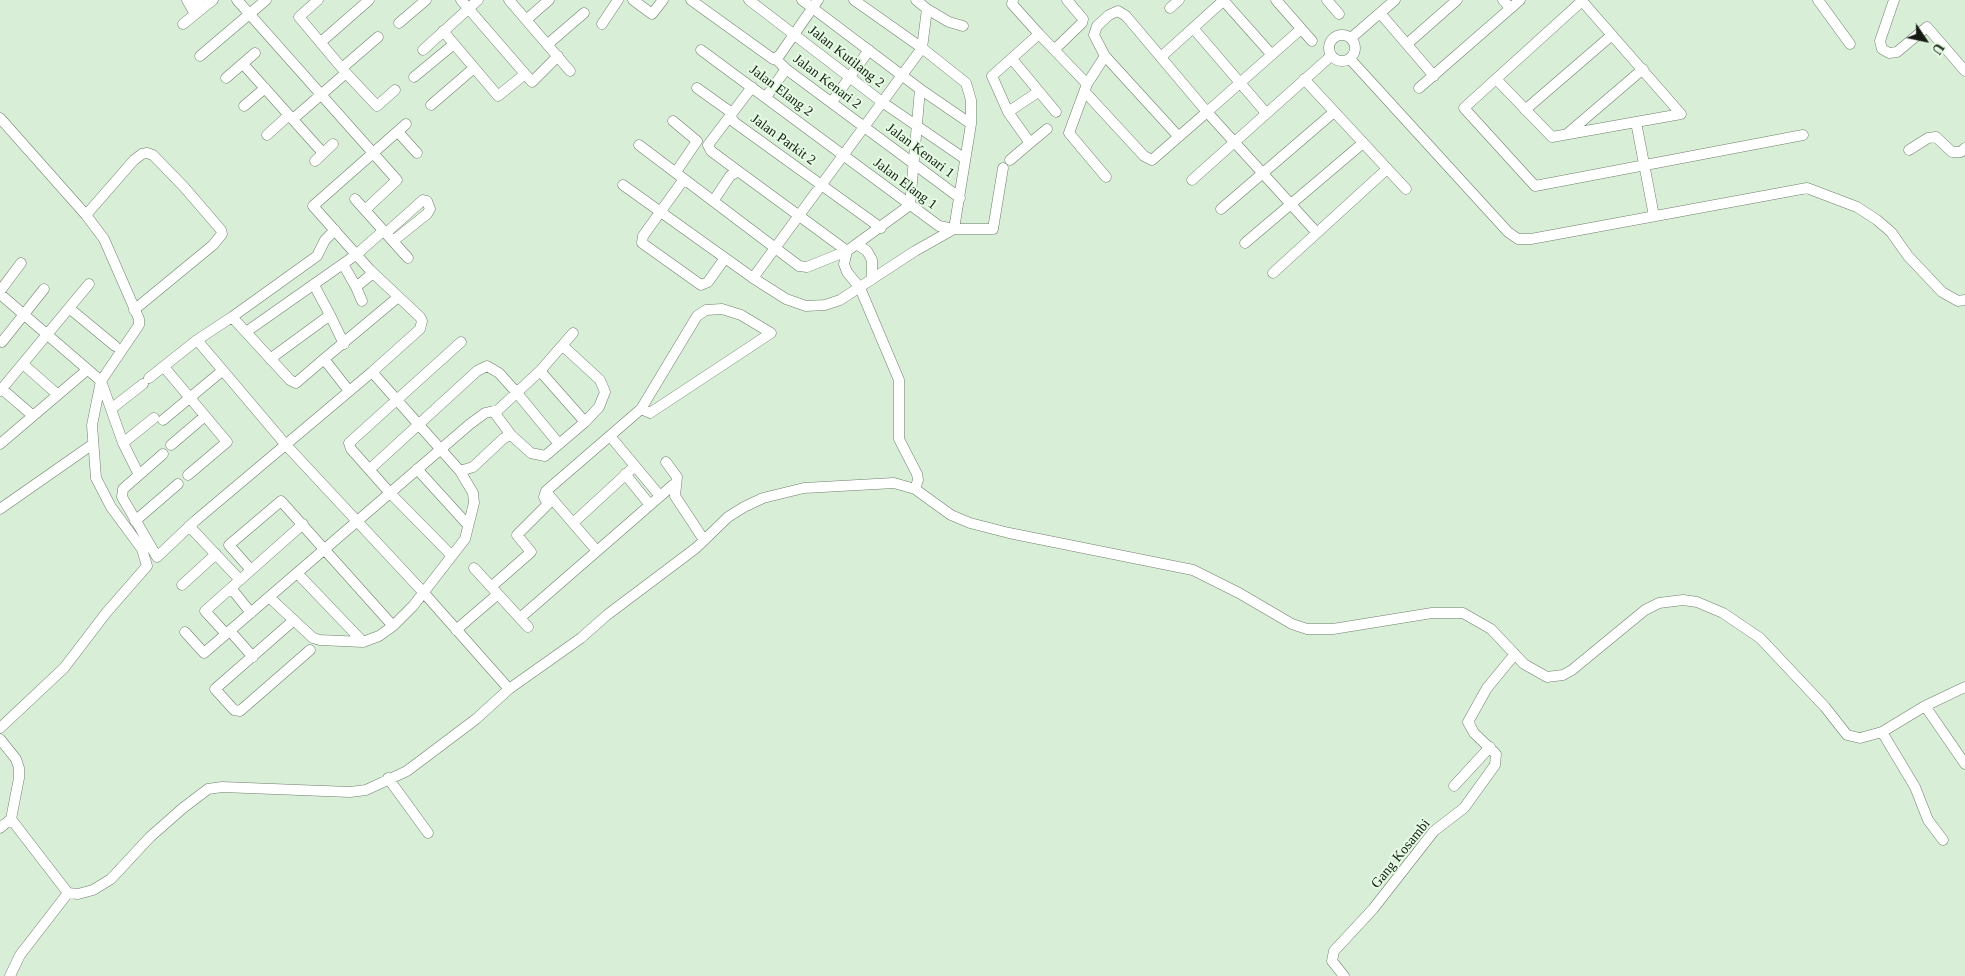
<!DOCTYPE html>
<style>
body{margin:0}
#map{position:relative;width:1965px;height:976px;overflow:hidden;background:#d9eed7;font-family:"Times New Roman",serif}
canvas{display:block}
.north{position:absolute;left:1900px;top:15px;width:50px;height:50px;-webkit-text-stroke:4px #e6fbe4;paint-order:stroke;rotate:124deg;font-size:14px;font-weight:700;line-height:20px;text-align:center;color:#141c13}
.north::after{content:'';display:block;margin:auto;width:18px;height:22px;background:#141c13;clip-path:polygon(50% 0,100% 100%,50% 72%,0 100%)}
</style>
<div id="map">
<canvas width="1965" height="976"></canvas>
<div class="north">U</div>
</div>
<script>
const ctx = document.querySelector('canvas').getContext('2d');
ctx.lineJoin = 'round';
const poly = rows => new Path2D(rows.map(r => 'M' + r).join(''));
function strokePath(path, color, width, dash) { ctx.strokeStyle = color; ctx.lineWidth = width; ctx.lineCap = dash ? 'butt' : 'round'; ctx.setLineDash(dash || []); ctx.stroke(path); }
function label(font, color, halo, rows, align = 'center') {
  ctx.font = font + ' "Times New Roman",serif'; ctx.lineWidth = 4; ctx.setLineDash([]); ctx.textBaseline = 'middle'; ctx.strokeStyle = halo; ctx.fillStyle = color; for (const [text, x, y, turn = 0] of rows) {
    ctx.save(); ctx.translate(x, y); ctx.rotate((+turn || 0) * Math.PI / 180); ctx.textAlign = isNaN(turn) ? turn : align; if (halo) ctx.strokeText(text, 0, 0); ctx.fillText(text, 0, 0); ctx.restore();
  }
}
const minor = poly([
 [187,0,195,14],
 [197,0,204,7,213,0],
 [237,0,397,180,365,210],
 [318,0,299,17,346,73,377,106,395,90],
 [461,0,532,82,558,56],
 [509,0,570,71],
 [633,0,652,14,663,0],
 [691,0,773,59,779,56,818,0],
 [749,0,882,102,965,159],
 [802,0,920,89,971,124],
 [854,0,922,48,966,83,971,100,971,124,954,229],
 [1013,0,1012,4,1039,34],
 [1223,0,1272,55],
 [1276,0,1312,41],
 [1327,0,1339,14],
 [1503,0,1510,8],
 [1818,0,1850,44],
 [1894,0,1880,41,1882,49,1889,53,1897,52,1927,27,1965,71],
 [1170,8,1179,0],
 [927,9,949,22,963,26],
 [1380,13,1434,76],
 [526,20,549,0],
 [399,23,426,0],
 [183,24,204,7],
 [602,24,618,0],
 [1193,28,1266,113],
 [443,31,498,96,525,74],
 '1329 48a13 13 0 1 1 26 0a13 13 0 1 1-26 0Z',
 [1351,38,1395,0],
 [321,42,369,0],
 [548,44,584,13],
 [1407,44,1457,0],
 [423,50,478,0],
 [701,50,939,226,954,229,993,229,1003,168],
 [1054,50,1082,23,1083,19,1067,0],
 [200,56,266,0],
 [1105,56,1094,35,1097,26,1109,15,1118,11,1126,16,1207,112,1301,29],
 [1161,57,1224,0],
 [776,59,786,69,960,198],
 [1012,59,1056,112],
 [1350,59,1508,232,1518,239,1531,239,1807,188,1857,207,1877,220,1891,232,1908,256,1942,292,1958,301,1965,300],
 [243,64,323,153],
 [342,68,378,37],
 [414,77,454,44],
 [226,78,255,53],
 [1304,79,1406,189],
 [1496,79,1552,137,1681,114],
 [697,88,732,113],
 [1419,88,1520,0],
 [1085,92,1144,156,1152,160,1207,112,1317,233],
 [766,97,786,69],
 [832,102,869,50],
 [431,105,474,68],
 [244,106,265,88],
 [1525,110,1612,35],
 [1008,112,1038,92],
 [1681,114,1582,1,1464,108,1535,186,1803,135],
 [731,117,734,122,881,228],
 [0,118,86,215,104,239,139,319,139,325,101,381,123,443,139,475,123,489,122,497,157,557,195,521,372,372,420,329,422,321,420,317,370,270,313,206,406,124],
 [293,119,346,73],
 [673,121,697,141,676,172],
 [1636,122,1654,216],
 [1047,129,1030,143,1008,112,992,76,1039,34,1087,84],
 [398,132,417,153],
 [1567,134,1643,69],
 [267,135,289,115],
 [639,145,799,266,807,267,847,251,910,205,920,89],
 [1909,150,1928,138,1936,137,1952,152,1961,152,1965,148],
 [1010,160,1030,143],
 [315,161,333,144],
 [738,171,711,151,708,145,752,87],
 [1106,177,1069,133,1087,84,1105,56,1178,136],
 [684,179,643,236,642,243,701,285,708,282,725,258],
 [1192,180,1331,56],
 [623,185,753,278,786,299,806,306,825,305,840,300,915,251,954,229],
 [355,199,408,258],
 [714,200,730,176,738,171,847,251],
 [1221,209,1334,112],
 [86,215,134,160,142,154,147,153,153,155,184,187,221,230,222,234,213,245,134,310],
 [386,233,423,200,427,201,430,209,427,214,393,241],
 [1245,243,1363,143],
 [858,245,867,251,872,260,872,279],
 [847,251,844,264,847,272,860,288,899,380,899,439,917,474,918,480,915,489],
 [343,264,356,287,373,273],
 [1273,273,1387,169],
 [753,278,922,48,927,9,916,0],
 [356,287,362,301],
 [0,291,21,263],
 [0,294,101,381,92,425,96,478,111,507,142,549,147,566,106,613,64,668,0,728],
 [69,308,115,346],
 [330,315,344,344],
 [232,317,317,256,325,240,335,230],
 [246,332,357,254,383,231],
 [197,340,286,445,424,593,509,689],
 [2,342,44,289],
 [270,359,330,315,314,285],
 [324,359,397,298],
 [23,364,57,394],
 [164,367,227,442,188,475],
 [540,371,585,422],
 [372,372,460,471],
 [149,378,197,340,232,317,290,380,296,383,324,359,349,391],
 [2,389,32,415],
 [0,391,89,284],
 [111,409,143,384],
 [494,412,511,435],
 [163,420,222,371],
 [123,443,154,418],
 [0,444,87,370],
 [171,445,205,416],
 [666,462,677,477,675,496,704,540],
 [635,466,660,496],
 [370,469,477,371,487,366,499,373,517,393,559,444],
 [417,469,468,525],
 [625,474,650,505],
 [139,475,163,454],
 [547,493,597,551],
 [0,509,93,444],
 [135,521,178,484],
 [573,523,635,466,610,436],
 [189,526,240,580],
 [452,556,390,493,351,449,349,443,461,342],
 [474,568,528,627],
 [251,570,229,545,281,501,393,626],
 [298,574,363,642],
 [182,585,216,554],
 [491,587,531,552,517,535,548,504,544,497,546,491,641,409,697,316,706,310,722,309,741,315,771,333,650,413,641,409],
 [231,588,251,613],
 [270,598,313,638,320,640,363,642,379,636,393,626,413,606,465,539,474,503,473,493,460,471,473,467,504,438,511,435,531,453,545,456,585,422,599,407,605,392,600,380,563,346],
 [520,618,673,485],
 [294,620,215,689,234,710,240,711,310,650],
 [456,630,498,594],
 [230,631,253,657],
 [185,632,204,653,470,424,485,413,498,410,540,371,573,333],
 [226,634,205,611,303,524],
 [1925,706,1965,764],
 [1882,732,1915,787,1928,820,1943,840],
 [0,739,16,759,19,768,19,778,11,819,68,893,78,894,93,890,111,879,150,837,183,808,208,789,222,787,350,792,366,790,407,771,476,719,509,689,581,638,607,615,696,548,728,517,744,507,763,498,804,488,894,483,915,489,951,515,970,523,1009,533,1193,570,1239,593,1292,624,1307,629,1333,629,1432,613,1463,613,1491,629,1524,664,1547,677,1563,675,1572,670,1645,610,1659,603,1683,600,1697,602,1723,613,1760,638,1825,707,1847,735,1860,738,1882,732,1925,706,1965,687],
 [388,778,428,833],
 [1454,786,1490,747],
 [0,828,11,819],
 [10,976,20,955,68,893],
 [1344,976,1332,961,1334,951,1373,909,1434,831,1464,808,1495,765,1496,754,1474,733,1468,722,1487,688,1515,654]
]);
strokePath(minor, '#6e806b', 11);
strokePath(minor, '#fff', 10);
label('14px', '#141c13', '#e6fbe4', [
 ["Jalan Kutilang 2",846,57,38],
 ["Jalan Kenari 2",827,82,37],
 ["Jalan Elang 2",781,91,37],
 ["Jalan Parkit 2",783,140,36],
 ["Jalan Kenari 1",920,151,37],
 ["Jalan Elang 1",905,184,37],
 ["Gang Kosambi",1401,854,-51]
]);
</script>
